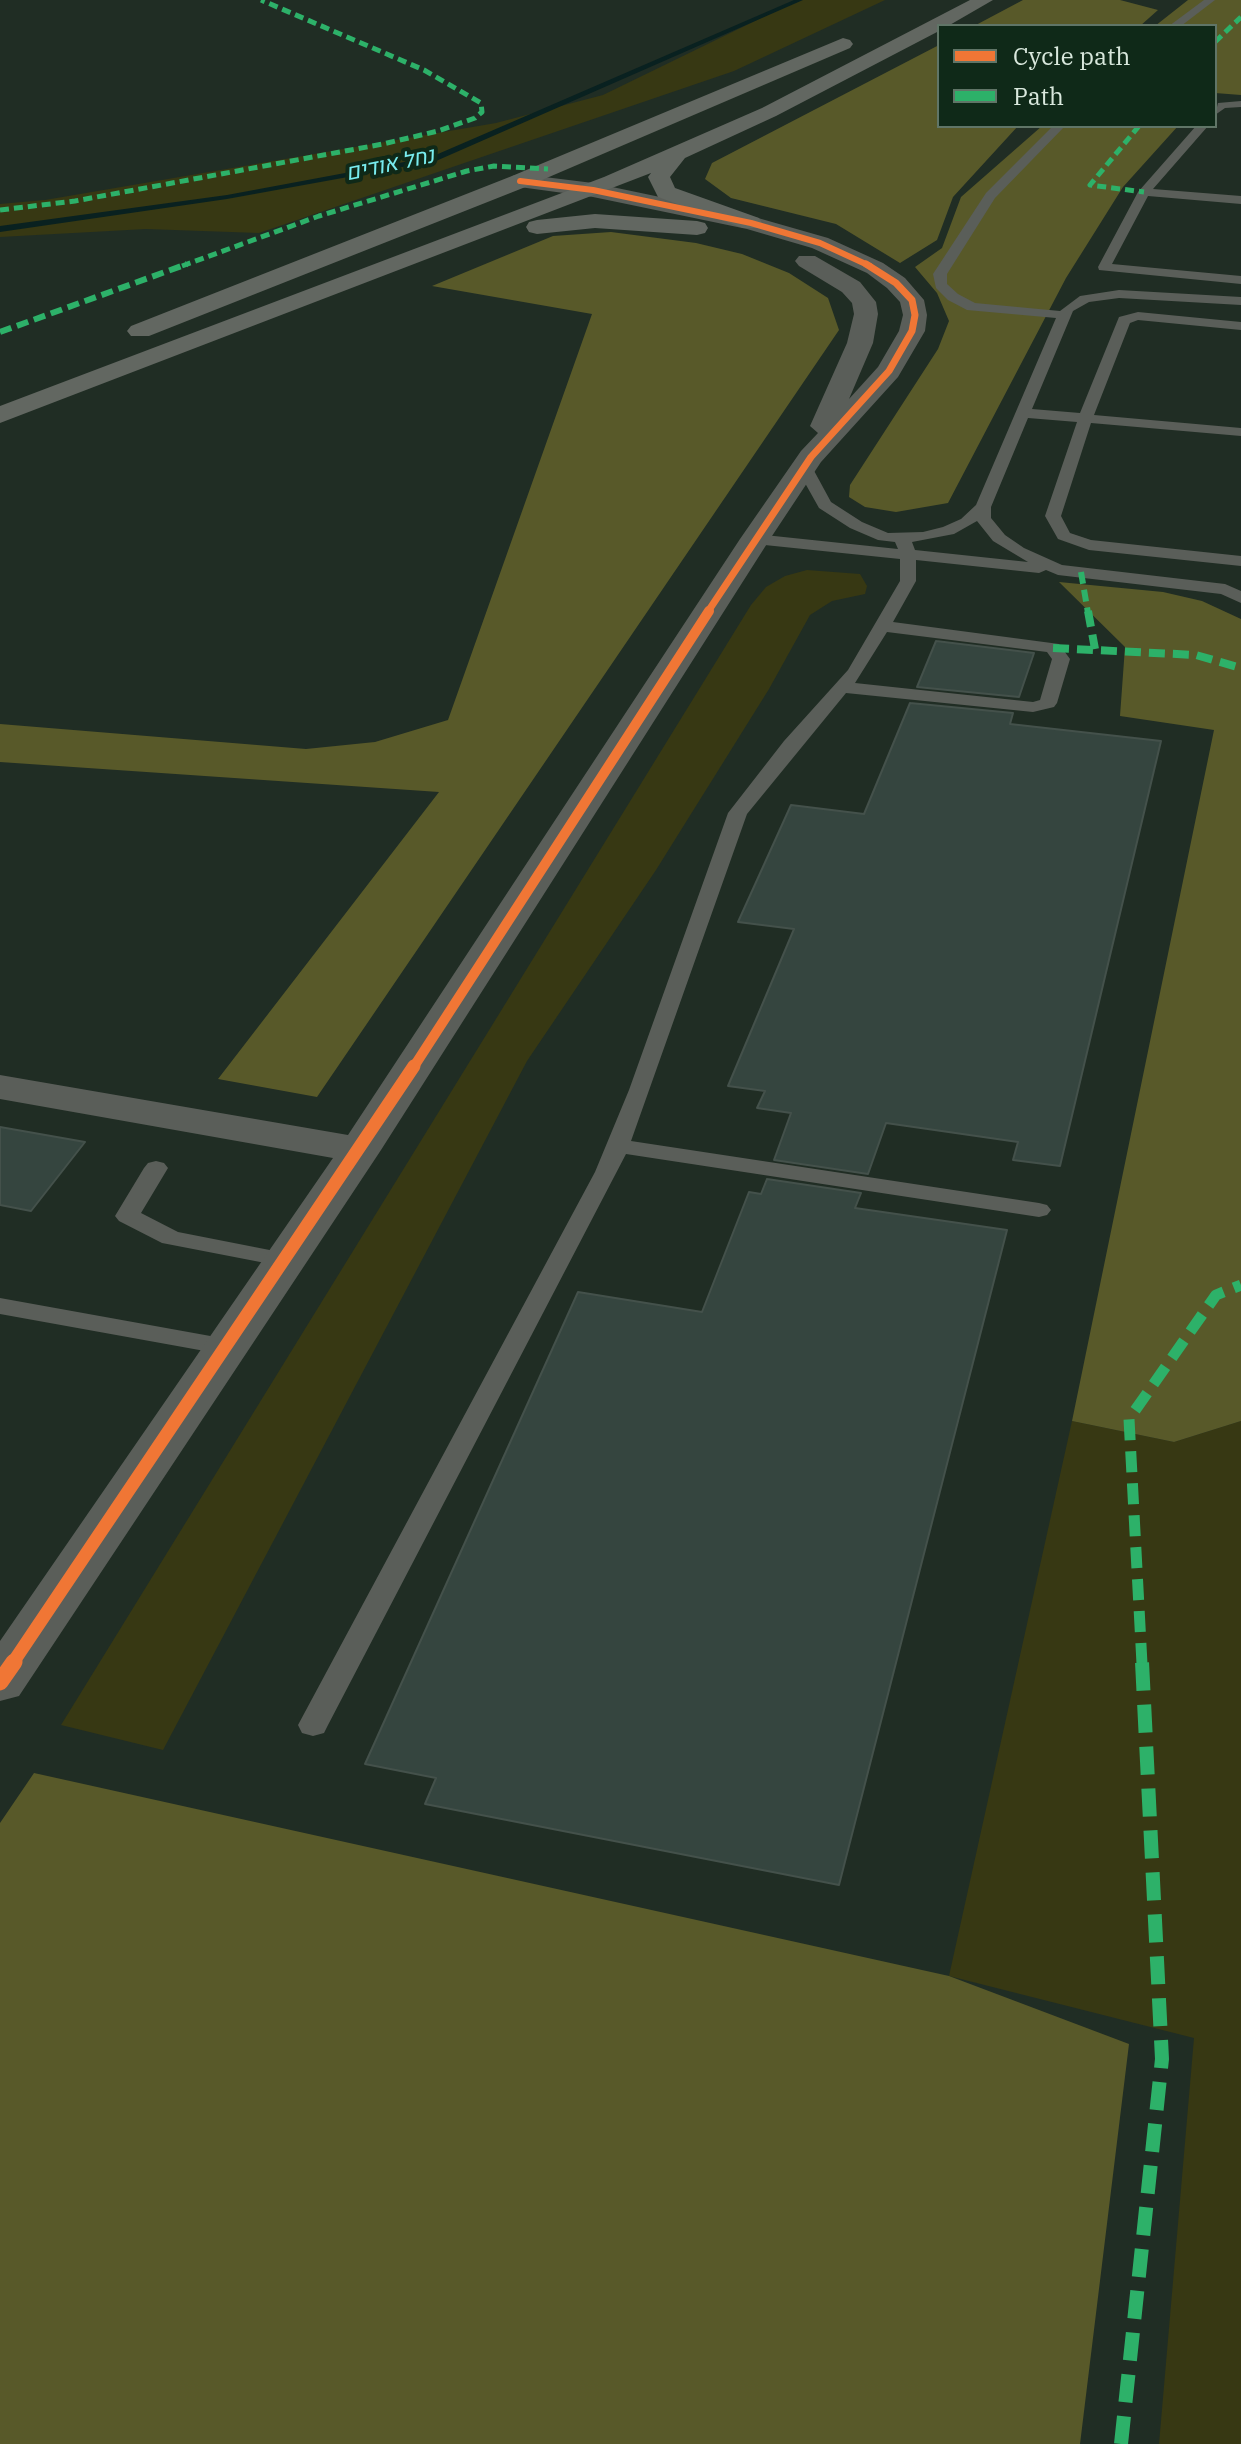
<!DOCTYPE html>
<meta charset="utf-8">
<style>
body{margin:0}
#map{position:relative;width:1241px;height:2444px;overflow:hidden;background:#202d24;font-family:"IBM Plex Serif",serif}
canvas{display:block}
.legend{position:absolute;left:937px;top:24px;width:280px;height:104px;box-sizing:border-box;background:#0f2918;border:2px solid #607567;margin:0;padding:10px 14px;list-style:none;font-size:24px;color:#d9e8dd}
.legend li{display:flex;align-items:center;gap:16px;height:40px}
.legend b{width:40px;border:2px solid #607567}
</style>
<div id="map">
<canvas width="1241" height="2444"></canvas>
<ul class="legend">
<li><b style="height:10px;background:#f07635"></b>Cycle path</li>
<li><b style="height:10px;background:#2db169"></b>Path</li>
</ul>
</div>
<script>
const ctx = document.querySelector('canvas').getContext('2d');
ctx.lineJoin = 'round';
function fill(path, color) { ctx.fillStyle = color; ctx.fill(path, 'evenodd'); }
const poly = rows => new Path2D(rows.map(r => 'M' + r).join(''));
function strokePath(path, color, width, dash) { ctx.strokeStyle = color; ctx.lineWidth = width; ctx.lineCap = dash ? 'butt' : 'round'; ctx.setLineDash(dash || []); ctx.stroke(path); }
function label(font, color, halo, rows, align = 'center') {
  ctx.font = font + ' "IBM Plex Serif",Heebo,serif'; ctx.lineWidth = 8; ctx.setLineDash([]); ctx.textBaseline = 'middle'; ctx.strokeStyle = halo; ctx.fillStyle = color; for (const [text, x, y, turn = 0] of rows) {
    ctx.save(); ctx.translate(x, y); ctx.rotate((+turn || 0) * Math.PI / 180); ctx.textAlign = isNaN(turn) ? turn : align; if (halo) ctx.strokeText(text, 0, 0); ctx.fillText(text, 0, 0); ctx.restore();
  }
}
fill(poly([
 [798,0,885,0,734,71,259,233,146,229,0,237,0,204,45,200,496,123,603,95],
 [807,570,860,574,867,586,865,594,832,601,810,615,769,689,656,870,527,1061,163,1750,61,1725,751,605,766,587,785,576],
 [1072,1421,1174,1442,1241,1421,1241,2444,1159,2444,1194,2038,949,1976]
]), '#373813');
fill(poly([
 [1023,0,1120,0,1158,10,1140,26,974,26],
 [1188,0,1241,0,1241,95,1215,93,1215,26,1155,26],
 [939,45,939,126,1018,126,953,197,937,240,900,263,836,224,731,198,705,179,712,163],
 [1042,126,1178,126,1123,187,1066,278,948,503,896,512,865,507,849,497,850,485,938,349,949,321,937,293,915,267,942,248,961,197],
 [611,232,696,243,742,254,789,273,828,298,839,330,317,1097,218,1079,439,792,0,762,0,724,306,749,375,742,448,720,592,314,432,286,553,236],
 [1059,582,1163,592,1202,601,1241,619,1241,1421,1174,1442,1072,1421,1214,730,1120,716,1125,647],
 [34,1773,949,1976,1129,2044,1080,2444,0,2444,0,1823]
]), '#585929');
fill(poly([
 [794,0,803,0,436,161,227,199,0,232,0,226,227,195,431,157,794,0]
]), '#092120');
const building = poly([
 [936,641,1034,653,1019,697,917,687,936,641],
 [910,703,1013,713,1010,724,1161,741,1060,1166,1013,1160,1018,1142,886,1123,868,1174,774,1160,791,1113,757,1108,765,1091,728,1086,794,929,738,922,791,805,864,814,910,703],
 [0,1127,85,1142,31,1211,0,1205,0,1127],
 [767,1179,861,1193,855,1208,1007,1230,839,1885,425,1804,436,1778,365,1764,578,1292,702,1312,749,1192,761,1194,767,1179]
]);
fill(building, '#35453f');
strokePath(building, '#44514b', 2);
fill(poly([
 [1204,0,1215,0,1181,26,1169,26,1204,0],
 [1241,101,1241,107,1225,108,1215,115,1218,103,1241,101],
 [1053,126,1065,126,995,198,947,274,947,284,958,294,975,303,1060,311,1080,296,1119,290,1241,297,1241,305,1119,298,1089,302,1073,311,1032,409,1080,413,1119,317,1138,312,1241,322,1241,330,1138,320,1130,323,1094,415,1241,428,1241,436,1091,423,1061,516,1070,533,1091,540,1241,556,1241,566,1089,550,1058,539,1045,516,1077,422,1028,418,991,507,991,518,1005,535,1024,548,1062,565,1225,584,1241,591,1241,603,1221,594,1058,575,1046,570,1039,573,916,560,916,581,893,622,1059,644,1070,659,1057,703,1054,707,1033,712,846,693,747,814,631,1141,1039,1203,1047,1205,1051,1210,1047,1215,1039,1217,626,1154,328,1725,324,1733,313,1736,302,1733,298,1725,595,1172,629,1090,728,813,784,741,848,670,900,581,900,559,755,544,747,539,755,534,898,549,895,542,878,540,850,528,819,508,796,467,804,462,812,467,831,502,862,522,888,533,923,532,943,527,961,519,976,505,1056,318,967,310,948,300,936,288,933,274,986,193,1053,126],
 [977,521,993,541,1028,562,915,550,912,542,954,534,977,521],
 [887,632,1047,652,1052,659,1040,700,1033,702,855,683,887,632],
 [1196,126,1208,126,1153,189,1241,196,1241,204,1148,196,1112,264,1241,276,1241,284,1099,270,1098,267,1138,192,1196,126],
 [156,1161,164,1163,168,1168,141,1213,178,1232,295,1255,298,1260,295,1265,286,1267,162,1243,119,1221,115,1216,144,1168,148,1163,156,1161],
 [0,1298,227,1339,236,1341,240,1347,236,1353,227,1355,0,1314,0,1298]
]), '#5a5e59');
fill(poly([
 [520,174,593,183,751,216,828,238,883,263,905,278,924,300,927,315,925,331,898,377,821,462,770,539,381,1150,19,1696,0,1701,0,1641,333,1158,0,1099,0,1075,348,1135,740,539,801,451,818,433,810,426,847,343,854,314,852,303,842,292,799,266,795,261,799,256,815,256,860,282,876,302,878,314,873,343,849,399,878,367,899,331,903,315,900,302,887,288,867,273,812,248,747,229,593,197,512,186,509,181,512,176,520,174]
]), '#5a5e59');
fill(poly([
 [970,0,993,0,948,26,939,26,939,31,776,116,685,158,670,177,675,188,759,218,762,223,759,228,743,228,658,197,648,177,651,173,0,423,0,406,604,177,762,108,970,0],
 [843,38,850,40,853,44,850,48,528,186,149,336,131,336,127,331,131,326,512,176,843,38],
 [595,214,697,221,705,223,708,228,705,233,697,235,595,228,537,234,529,232,526,227,529,222,537,220,595,214]
]), '#626761');
strokePath(poly([
 [1215,42,1241,17],
 [1139,126,1090,185,1144,192],
 [0,210,75,201,383,144,438,131,475,118,482,112,481,103,424,70,261,0],
 [182,266,319,216,467,171,494,166,548,169]
]), '#2db169', 5, [9, 5]);
strokePath(poly([
 [0,332,187,264],
 [1081,572,1088,613]
]), '#2db169', 6, [12, 6]);
strokePath(poly([
 [1088,611,1095,649],
 [1053,648,1196,655,1241,668]
]), '#2db169', 8, [16, 8]);
strokePath(poly([
 [1142,1664,1129,1419,1216,1295,1241,1285]
]), '#2db169', 11, [21, 11]);
strokePath(poly([
 [1121,2444,1162,2059,1142,1662]
]), '#2db169', 14, [28, 14]);
strokePath(poly([
 [520,181,593,190,751,223,820,243,870,266]
]), '#f07635', 6);
strokePath(poly([
 [707,613,811,457,889,371,912,331,915,315,912,300,896,283,866,264]
]), '#f07635', 7);
strokePath(poly([
 [413,1068,709,611]
]), '#f07635', 10);
strokePath(poly([
 [12,1664,414,1066]
]), '#f07635', 13);
strokePath(poly([
 [0,1682,14,1662]
]), '#f07635', 17);
label('italic 22px', '#78ecef', '#0f2918', [
 ["נחל אודים",390,165,-12]
]);
</script>
